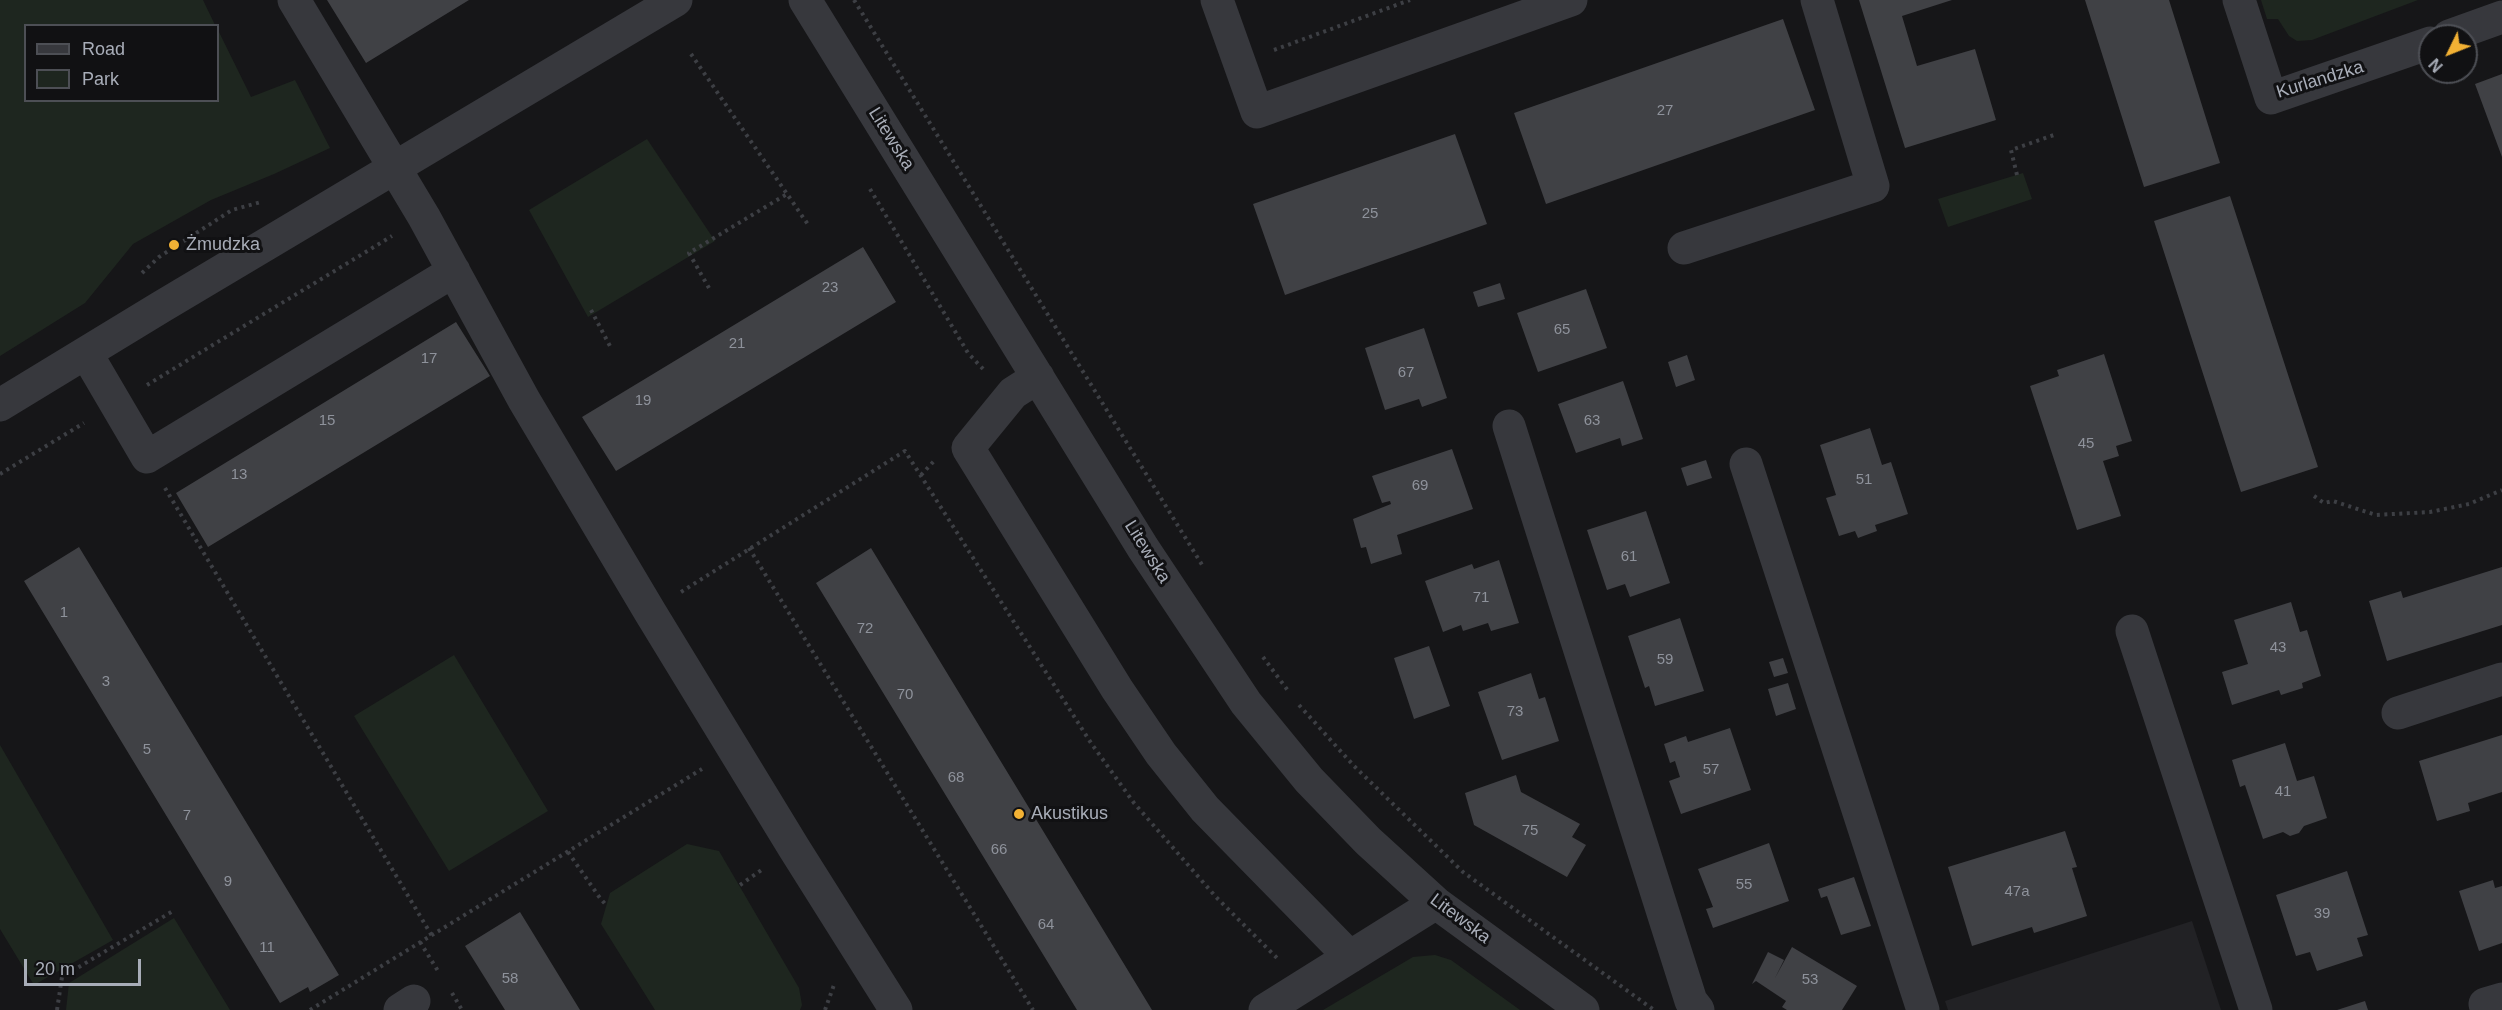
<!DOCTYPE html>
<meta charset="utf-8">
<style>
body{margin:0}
#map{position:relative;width:2502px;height:1010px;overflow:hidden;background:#161618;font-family:Arial,sans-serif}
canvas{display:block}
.legend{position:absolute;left:24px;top:24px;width:195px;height:78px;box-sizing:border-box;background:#111113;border:2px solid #4d4f55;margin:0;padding:8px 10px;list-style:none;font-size:18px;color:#a8adb8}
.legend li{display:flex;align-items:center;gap:12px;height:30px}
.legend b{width:30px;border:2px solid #4d4f55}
.north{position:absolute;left:2418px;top:24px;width:60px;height:60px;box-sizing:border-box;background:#111113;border:2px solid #4d4f55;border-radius:50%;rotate:227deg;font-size:16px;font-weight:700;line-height:24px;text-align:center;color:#a8adb8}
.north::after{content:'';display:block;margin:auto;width:21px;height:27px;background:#f2b134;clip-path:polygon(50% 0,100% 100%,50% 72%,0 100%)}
.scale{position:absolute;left:24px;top:959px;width:117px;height:27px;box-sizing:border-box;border:3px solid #a8adb8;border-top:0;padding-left:8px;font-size:18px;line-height:21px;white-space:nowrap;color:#a8adb8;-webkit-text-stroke:4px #111113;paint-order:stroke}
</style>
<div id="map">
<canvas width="2502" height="1010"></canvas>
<ul class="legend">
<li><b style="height:8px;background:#37383d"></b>Road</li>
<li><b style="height:16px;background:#1e261f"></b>Park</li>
</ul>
<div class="north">N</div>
<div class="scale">20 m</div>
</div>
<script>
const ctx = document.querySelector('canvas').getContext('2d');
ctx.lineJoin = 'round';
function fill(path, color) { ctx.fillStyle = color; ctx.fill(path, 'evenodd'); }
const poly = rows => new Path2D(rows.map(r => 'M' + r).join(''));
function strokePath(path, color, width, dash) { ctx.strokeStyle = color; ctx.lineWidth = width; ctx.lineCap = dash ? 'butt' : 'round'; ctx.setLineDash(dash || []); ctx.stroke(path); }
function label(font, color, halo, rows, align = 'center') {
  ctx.font = font + ' Arial,sans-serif'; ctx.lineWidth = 6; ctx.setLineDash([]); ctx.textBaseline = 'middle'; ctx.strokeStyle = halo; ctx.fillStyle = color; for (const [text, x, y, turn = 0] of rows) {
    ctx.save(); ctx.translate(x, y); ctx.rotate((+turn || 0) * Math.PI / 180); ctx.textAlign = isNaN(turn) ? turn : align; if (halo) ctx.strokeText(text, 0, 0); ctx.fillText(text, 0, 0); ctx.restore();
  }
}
fill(poly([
 [2192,921,2221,1010,1948,1010,1945,1001]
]), '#222225');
fill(poly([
 [0,0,203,0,215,25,26,26,26,100,218,100,218,30,251,97,295,80,330,148,274,174,211,200,133,244,85,303,0,356],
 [2261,0,2418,0,2312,40,2297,41,2289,36,2278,19,2267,19],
 [647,139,715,241,588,317,529,210],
 [2023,173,2032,199,1948,227,1938,199],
 [454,655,548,811,449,871,354,716],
 [0,745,113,940,34,985,0,929],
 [687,844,719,851,799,988,802,1005,800,1010,655,1010,601,924,610,893],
 [174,918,230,1010,66,1010,69,983],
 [1435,955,1451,960,1520,1010,1323,1010,1413,957]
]), '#1e261f');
fill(poly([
 [327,0,469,0,366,63],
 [1859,0,1952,0,1902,16,1917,66,1975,49,1996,120,1905,148],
 [2085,0,2169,0,2220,163,2144,187],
 [1783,19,1815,110,1546,204,1514,113],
 [2502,74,2502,157,2475,84],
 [1455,134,1487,224,1285,295,1253,204],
 [2230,196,2318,467,2241,492,2154,221],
 [863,247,896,302,616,471,582,417],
 [1500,283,1505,299,1478,307,1473,292],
 [1586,289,1607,348,1538,372,1517,313],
 [456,322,490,376,208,547,176,493],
 [1424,328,1447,398,1422,407,1419,399,1385,410,1365,348],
 [2104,354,2132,441,2116,446,2119,456,2103,461,2121,516,2077,530,2030,386,2059,376,2057,370],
 [1687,355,1695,380,1676,387,1668,362],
 [1623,381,1643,439,1622,446,1620,438,1576,453,1558,404],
 [1870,428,1882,465,1891,462,1908,514,1875,525,1877,531,1858,538,1855,531,1839,536,1826,498,1836,495,1820,445],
 [1452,449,1473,509,1397,535,1402,554,1371,564,1366,547,1361,548,1353,519,1391,504,1390,501,1382,503,1372,476],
 [1706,460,1712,478,1687,486,1681,468],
 [1646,511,1670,583,1630,597,1625,584,1607,590,1587,530],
 [79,547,339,975,310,992,308,987,280,1003,24,581],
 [871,548,1152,1010,1077,1010,816,583],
 [1499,560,1519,623,1491,631,1488,623,1463,631,1461,625,1443,632,1425,581,1472,564,1474,569],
 [2502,567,2502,625,2387,661,2369,601,2401,591,2403,598],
 [2291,602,2300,632,2307,630,2321,676,2302,683,2303,688,2281,695,2279,690,2232,705,2222,672,2248,664,2234,620],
 [1680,618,1704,691,1655,706,1649,686,1645,688,1628,636],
 [1429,646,1450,706,1414,719,1394,658],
 [1783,658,1788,673,1774,677,1769,662],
 [1531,673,1539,699,1545,697,1559,741,1502,760,1478,692],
 [1788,683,1796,709,1776,716,1768,689],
 [1730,728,1751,790,1681,814,1669,781,1680,777,1675,761,1670,763,1664,744,1686,736,1688,742],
 [2502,735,2502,792,2468,803,2470,811,2437,821,2419,761],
 [2285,743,2297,781,2314,776,2327,818,2304,826,2299,833,2290,836,2283,832,2263,839,2245,785,2240,787,2232,760],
 [1516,775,1521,792,1580,824,1572,837,1586,845,1567,877,1474,825,1465,793],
 [2065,831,2077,867,2072,868,2087,916,2034,933,2032,927,1972,946,1948,867],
 [1769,843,1789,901,1713,928,1706,909,1713,907,1698,869],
 [2347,871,2368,935,2357,938,2363,956,2317,971,2310,952,2296,956,2276,895],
 [1854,877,1871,926,1841,935,1827,896,1821,898,1818,889],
 [2493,880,2495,888,2502,886,2502,943,2479,951,2459,891],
 [520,912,580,1010,505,1010,465,946],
 [1792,947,1857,986,1842,1010,1787,1010,1782,1007,1786,1001,1756,981,1752,984,1768,952,1784,960,1775,978],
 [2365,1001,2368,1010,2337,1010]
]), '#404145');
strokePath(poly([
 [854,0,1204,568],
 [1274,50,1410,0],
 [691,54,809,226],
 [2017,175,2011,150,2054,135],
 [870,189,968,353,984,370],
 [142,273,159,257,232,210,261,202],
 [709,288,689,253,787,194],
 [591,310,611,348],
 [147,385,392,236],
 [0,474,84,423],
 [921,475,934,461],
 [165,488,432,936],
 [2314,496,2324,503,2333,501,2376,515,2430,512,2469,504,2502,490],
 [749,548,1033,1010],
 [681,592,905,451,1091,743,1134,803,1216,897,1279,960],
 [1263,657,1289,692],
 [1299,705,1354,766,1463,872,1654,1010],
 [568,852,600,898,606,905],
 [740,885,763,869],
 [420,942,438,971],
 [452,993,462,1010],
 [57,1010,62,977,173,911],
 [310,1010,702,769],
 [825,1010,835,982]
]), '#3d3f44', 4, [3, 4.5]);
strokePath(poly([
 [294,0,424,217,524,400,650,612,794,848,896,1010],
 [805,0,1143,548,1246,703,1309,780,1368,841,1436,903,1583,1010],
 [1217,0,1257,112,1571,0],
 [2239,0,2271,98,2430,43],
 [2449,36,2502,17],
 [1684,248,1873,186,1817,0],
 [86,353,147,457,454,271],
 [1038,377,1013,393,968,448,1117,689,1161,754,1205,809,1350,957],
 [0,405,161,307,676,0],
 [1509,426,1691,1001,1698,1010],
 [1746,464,1923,1010],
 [2132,631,2256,1010],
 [2398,713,2502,679],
 [2485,1004,2502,999],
 [400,1010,414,1001],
 [1265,1010,1436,903]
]), '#37383d', 33);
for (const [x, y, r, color] of [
 [174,245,6,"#f2b134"],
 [1019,814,6,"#f2b134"]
]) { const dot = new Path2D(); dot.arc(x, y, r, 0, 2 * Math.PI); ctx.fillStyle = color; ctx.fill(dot); strokePath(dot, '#111113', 2); }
label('15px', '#8e929b', null, [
 ["27",1665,111],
 ["25",1370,214],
 ["23",830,288],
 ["65",1562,330],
 ["21",737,344],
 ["17",429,359],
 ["67",1406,373],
 ["19",643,401],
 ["15",327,421],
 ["63",1592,421],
 ["45",2086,444],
 ["13",239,475],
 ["51",1864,480],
 ["69",1420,486],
 ["61",1629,557],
 ["71",1481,598],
 ["1",64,613],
 ["72",865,629],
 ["43",2278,648],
 ["59",1665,660],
 ["3",106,682],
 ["70",905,695],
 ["73",1515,712],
 ["5",147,750],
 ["57",1711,770],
 ["68",956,778],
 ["41",2283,792],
 ["7",187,816],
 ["75",1530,831],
 ["66",999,850],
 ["9",228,882],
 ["55",1744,885],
 ["47a",2017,892],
 ["39",2322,914],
 ["64",1046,925],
 ["11",267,948],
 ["58",510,979],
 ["53",1810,980]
]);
label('18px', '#a8adb8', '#111113', [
 ["Kurlandzka",2320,80,-17],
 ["Litewska",891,139,58],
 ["Litewska",1147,552,58],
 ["Litewska",1460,919,37]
]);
label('18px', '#a8adb8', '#111113', [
 ["Żmudzka",186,245],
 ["Akustikus",1031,814]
], 'left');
</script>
